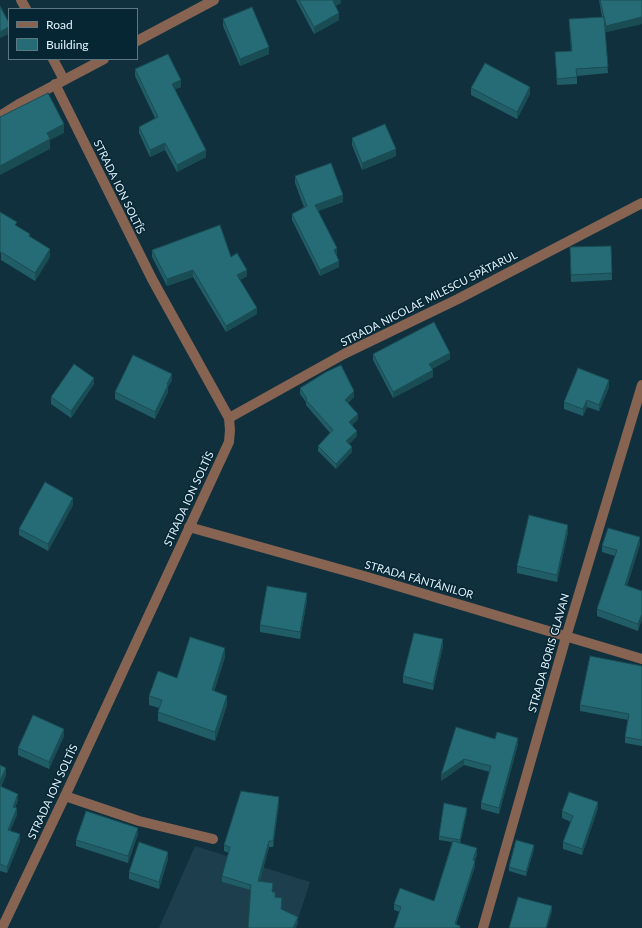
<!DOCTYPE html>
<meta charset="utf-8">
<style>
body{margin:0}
#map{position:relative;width:642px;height:928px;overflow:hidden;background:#11303e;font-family:Lato,sans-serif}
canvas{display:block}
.legend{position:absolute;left:8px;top:8px;width:130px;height:52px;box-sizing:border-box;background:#062633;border:1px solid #5e7883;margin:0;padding:5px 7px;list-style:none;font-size:12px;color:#e1f3fc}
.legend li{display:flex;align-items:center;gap:8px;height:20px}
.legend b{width:20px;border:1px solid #5e7883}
</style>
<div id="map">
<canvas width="642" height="928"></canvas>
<ul class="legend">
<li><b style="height:5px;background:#876452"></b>Road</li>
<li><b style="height:11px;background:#256c77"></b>Building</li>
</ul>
</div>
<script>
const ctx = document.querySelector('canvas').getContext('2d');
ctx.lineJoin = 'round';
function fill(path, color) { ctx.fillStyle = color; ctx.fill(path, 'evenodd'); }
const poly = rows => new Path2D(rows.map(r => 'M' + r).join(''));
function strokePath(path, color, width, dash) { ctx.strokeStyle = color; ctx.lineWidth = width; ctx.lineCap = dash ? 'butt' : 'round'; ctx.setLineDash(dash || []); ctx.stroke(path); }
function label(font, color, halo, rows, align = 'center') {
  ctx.font = font + ' Lato,sans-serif'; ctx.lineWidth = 3; ctx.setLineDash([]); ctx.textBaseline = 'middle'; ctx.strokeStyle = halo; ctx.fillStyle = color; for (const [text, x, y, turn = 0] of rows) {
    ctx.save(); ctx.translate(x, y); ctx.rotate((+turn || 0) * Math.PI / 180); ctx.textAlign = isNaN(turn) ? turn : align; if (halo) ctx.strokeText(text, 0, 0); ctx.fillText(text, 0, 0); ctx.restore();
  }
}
fill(poly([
 [195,846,310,882,295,928,159,928]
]), '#1c3e4d');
strokePath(poly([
 [65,796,139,821,213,839]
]), '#876452', 10);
strokePath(poly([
 [21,0,26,9],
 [137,41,214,0],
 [53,59,64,80],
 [0,116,19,104,104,59],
 [229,418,344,354,458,299,642,203],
 [189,527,364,576,642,659],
 [2,928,65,796,229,442,230,430,229,418,152,279,55,84],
 [483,928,566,637,642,385]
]), '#876452', 10);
fill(poly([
 [296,0,341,0,341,3,335,6,339,20,314,34],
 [599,0,642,0,642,24,606,32,604,24,608,73,577,76,577,84,557,85,555,52,571,51,569,19,602,17],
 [223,19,269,54,240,66,223,26],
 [135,69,181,87,175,89,206,157,177,172,165,150,150,157,139,133,139,127,155,118,135,76],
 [471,88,530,94,517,119,471,95],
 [352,138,396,156,362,170,352,145],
 [295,176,343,202,318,211,337,255,339,267,320,276,292,220,292,214,304,207,295,183],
 [0,212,30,237,50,257,35,281,1,260],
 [611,246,612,280,571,282,570,247],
 [152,250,231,257,247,276,240,280,257,314,226,332,193,277,167,286,152,257],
 [373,354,450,359,432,369,433,377,393,398,373,360],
 [172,380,168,387,168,392,155,419,115,399,115,392],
 [94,384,71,418,51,404,51,397],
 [609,387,599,411,587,407,583,416,564,409,564,402],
 [300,388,354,397,348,403,358,419,352,425,357,436,349,444,352,452,336,469,318,451,318,446,330,433,306,405,306,402,300,394],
 [73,505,48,551,19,535,19,529],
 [568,532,557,582,517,573,517,566],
 [640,544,627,586,642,591,638,631,597,616,597,609,615,556,602,552,602,546],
 [307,600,300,639,260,632,260,625],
 [443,646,433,690,403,683,403,676],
 [225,657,214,691,227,705,215,741,158,721,158,712,159,708,149,705,149,696,177,678],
 [642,666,642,746,625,743,625,737,628,720,580,711,580,705],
 [456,727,495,739,518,744,499,814,481,809,481,803,490,772,464,765,441,781],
 [64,736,49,769,18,755,18,748],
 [0,765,6,775,1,787,18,800,15,808,17,815,10,830,20,841,7,873,0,871],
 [279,803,273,847,269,847,260,881,273,892,275,897,282,904,281,909,298,923,251,890,222,882,222,876,229,853,224,851,224,845],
 [598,808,582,855,563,849,563,842,571,822,562,818,562,811],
 [467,812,460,843,477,854,475,861,475,866,456,925,460,928,400,912,394,910,394,904,434,901,452,842,439,840,439,836],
 [138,834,128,863,76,846,76,840],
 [534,849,526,876,509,871,509,867],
 [168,859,159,889,129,879,129,872]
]), '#205d66');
fill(poly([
 [335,0,341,0,341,3,333,8,333,1],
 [339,13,339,20,314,34,314,27],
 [642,17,642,24,606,32,606,26],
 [9,27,9,34,0,38,0,32],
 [269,47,269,54,240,66,240,59],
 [181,80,181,87,172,90,172,84],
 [530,87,530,94,517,119,517,112],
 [64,124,64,133,50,140,50,149,0,175,0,166,47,133],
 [165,143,165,150,150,157,150,150],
 [396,149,396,156,362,170,362,163],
 [206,150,206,157,177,172,177,165],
 [343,195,343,202,315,212,315,205],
 [337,248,337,255,334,256,334,250],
 [50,249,50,257,35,281,35,273],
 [339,261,339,267,320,276,320,270],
 [193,270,193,277,167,286,167,279],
 [247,270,247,276,237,282,237,275],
 [257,308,257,314,226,332,226,326],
 [450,353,450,359,429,370,429,364],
 [433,370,433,377,393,398,393,392],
 [172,374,172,380,168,387,168,392,155,419,155,412,167,384],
 [94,378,94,384,71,418,71,411],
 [609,380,609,387,599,411,599,405],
 [354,391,354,397,345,405,345,400],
 [587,400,587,407,583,416,583,409],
 [358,414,358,419,349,427,349,422],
 [357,431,357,436,346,447,346,441],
 [352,447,352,452,336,469,336,464],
 [73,498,73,505,48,551,48,544],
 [568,525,568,532,557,582,557,575],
 [640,537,640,544,625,592,625,585],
 [307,593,307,600,300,639,300,632],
 [642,614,642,620,638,631,638,624],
 [443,639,443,646,433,690,433,684],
 [225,648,225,657,212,699,212,690],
 [227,696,227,705,215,741,215,732],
 [64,729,64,736,49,769,49,762],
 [518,738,518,744,499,814,499,808],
 [464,759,464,765,441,781,441,775],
 [6,768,6,775,0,788,0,781],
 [18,794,18,800,13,813,13,807],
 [279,797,279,803,273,847,273,841],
 [598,802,598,808,582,855,582,849],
 [17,808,17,815,8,836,8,830],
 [467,808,467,812,460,844,460,840],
 [138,828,138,834,128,863,128,856],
 [20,834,20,841,7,873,7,867],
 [269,841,269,847,258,887,258,881],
 [534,845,534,849,526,876,526,872],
 [477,848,477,854,475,861,475,866,455,928,455,924],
 [168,852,168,859,159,889,159,882],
 [552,906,552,912,547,928,546,928],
 [298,917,298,923,296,928,293,928]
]), '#1a4c53');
const building = poly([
 [299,0,335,0,333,1,339,13,314,27,299,0],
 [600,0,642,0,642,17,606,26,600,0],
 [0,6,9,23,9,27,0,32,0,6],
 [252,7,269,47,240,59,223,19,252,7],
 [604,17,608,67,576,69,577,77,557,79,555,52,572,51,569,19,604,17],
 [168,54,181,80,172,84,206,150,177,165,165,143,150,150,139,127,158,117,135,69,168,54],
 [485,63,530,87,517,112,471,88,485,63],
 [48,93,64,124,47,133,50,139,0,166,0,117,48,93],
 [385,124,396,149,362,163,352,138,385,124],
 [331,163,343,195,315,205,337,248,334,250,339,261,320,270,292,214,307,206,295,176,331,163],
 [0,212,17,222,15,225,30,234,29,236,50,249,35,273,1,252,0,253,0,212],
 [220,225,231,257,237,253,247,270,237,275,257,308,226,326,193,270,167,279,152,250,220,225],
 [611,246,612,273,571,275,570,247,611,246],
 [434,322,450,353,429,364,433,370,393,392,373,354,434,322],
 [133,355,172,374,167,384,168,385,155,412,115,392,133,355],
 [74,364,94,378,71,411,51,397,74,364],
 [341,365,354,391,345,400,358,414,349,422,357,431,346,441,352,447,336,464,318,446,333,430,306,400,307,399,300,388,326,372,341,365],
 [578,368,609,380,599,405,587,400,583,409,564,402,578,368],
 [45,482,73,498,48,544,19,529,45,482],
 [529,515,568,525,557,575,517,566,529,515],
 [608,528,640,537,625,585,642,591,642,614,638,624,597,609,617,550,602,546,608,528],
 [267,586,307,593,300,632,260,625,267,586],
 [414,633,443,639,433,684,403,676,414,633],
 [190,637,225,648,212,690,227,696,215,732,158,712,162,700,149,696,158,671,177,678,190,637],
 [590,656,642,666,642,740,625,737,629,714,580,705,590,656],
 [33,715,64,729,49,762,18,748,33,715],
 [456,727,495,739,497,732,518,738,499,808,481,803,491,766,464,759,441,775,456,727],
 [0,765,6,768,0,781,0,765],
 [0,786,18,794,13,807,17,808,8,830,20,834,7,867,0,864,0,786],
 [241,791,279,797,273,841,269,841,258,881,273,883,272,892,275,892,275,897,282,898,281,909,298,917,293,928,248,928,251,885,222,876,230,847,224,845,241,791],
 [569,792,598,802,582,849,563,842,573,816,562,811,569,792],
 [444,803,467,808,460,840,439,836,444,803],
 [86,811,138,828,128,856,76,840,86,811],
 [516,840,534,845,526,872,509,867,516,840],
 [453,841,477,848,473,860,475,861,455,924,460,926,460,928,394,928,401,907,394,904,400,888,434,901,453,841],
 [139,842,168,852,159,882,129,872,139,842],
 [518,897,552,906,546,928,509,928,518,897]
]);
fill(building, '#256c77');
strokePath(building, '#1a4c53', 1);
label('11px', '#e1f3fc', '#062633', [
 ["STRADA ION SOLTÎS",119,187,64],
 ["STRADA NICOLAE MILESCU SPĂTARUL",429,299,-27],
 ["STRADA ION SOLTÎS",189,499,-65],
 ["STRADA FÂNTÂNILOR",419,580,16],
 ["STRADA BORIS GLAVAN",549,653,-74],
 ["STRADA ION SOLTÎS",53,792,-65]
]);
</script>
